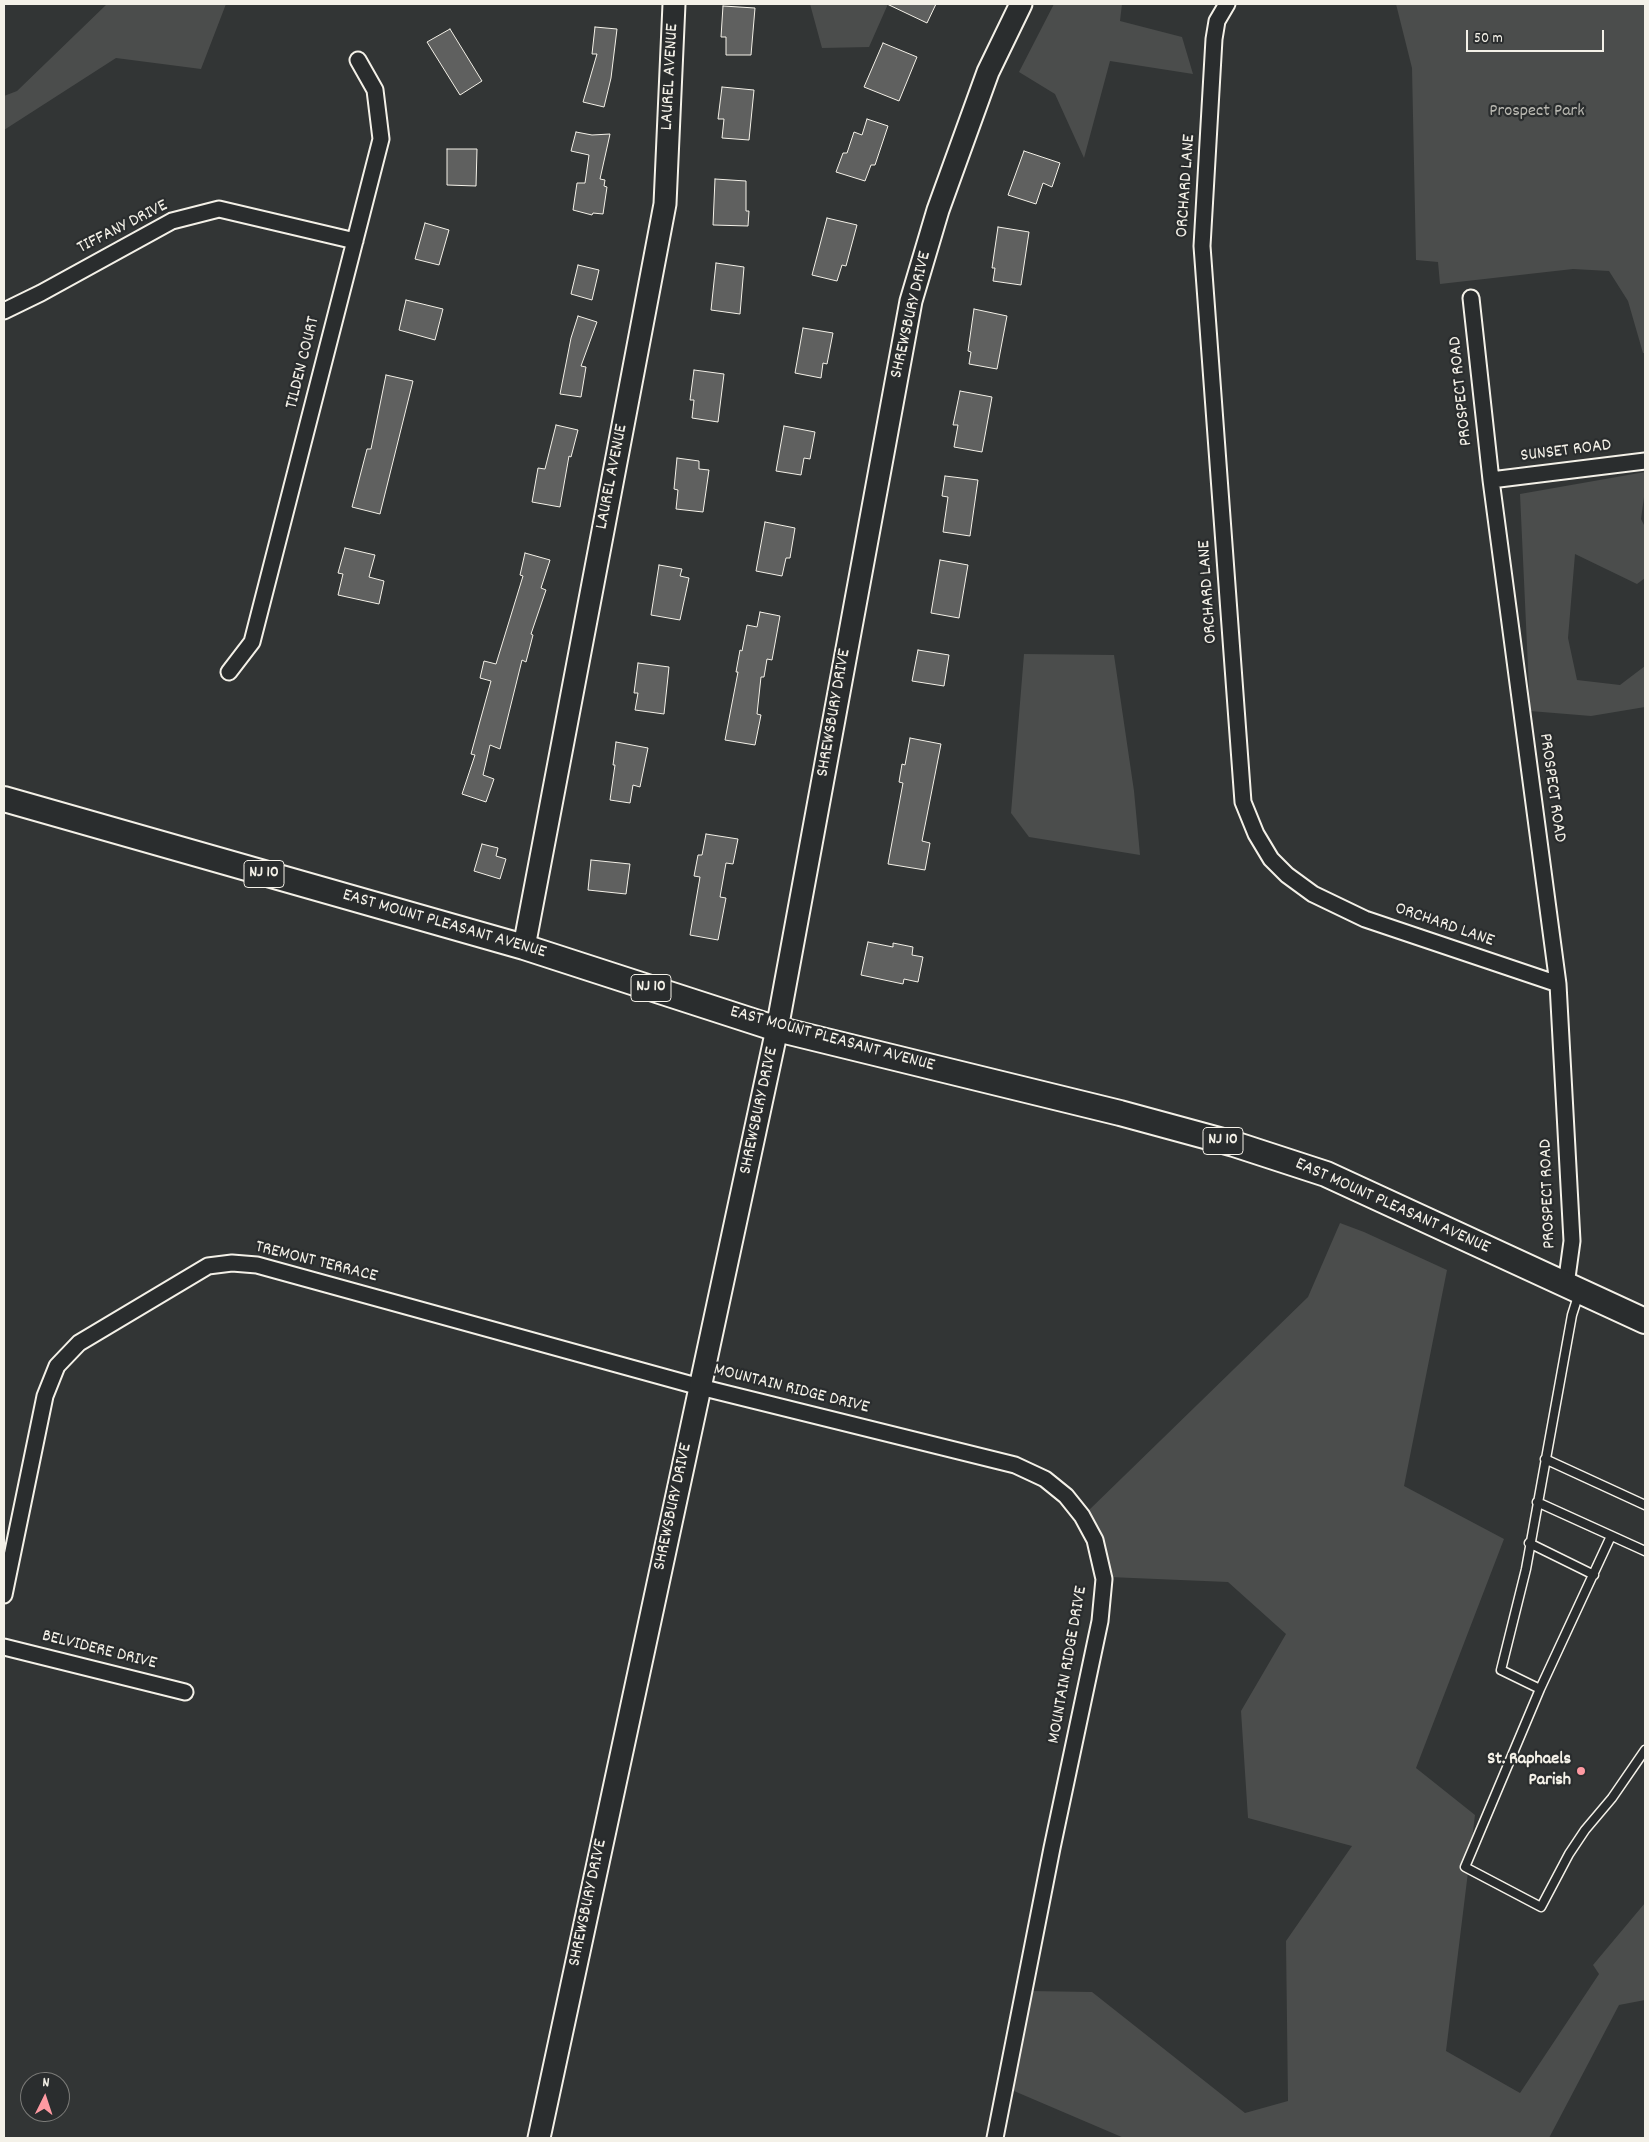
<!DOCTYPE html>
<style>
body{margin:0}
#map{position:relative;width:1649px;height:2142px;overflow:hidden;background:#323535;font-family:Dekko,sans-serif}
canvas{display:block}
.frame{position:absolute;inset:0;border:5px solid #f4f1e8;pointer-events:none}
.north{position:absolute;left:20px;top:2072px;width:50px;height:50px;box-sizing:border-box;background:#2a2d2e;border:1px solid #7b7b78;border-radius:50%;rotate:4deg;font-size:14px;font-weight:700;line-height:20px;text-align:center;color:#f4f1e8}
.north::after{content:'';display:block;margin:auto;width:18px;height:22px;background:#ff9aa2;clip-path:polygon(50% 0,100% 100%,50% 72%,0 100%)}
.scale{position:absolute;left:1466px;top:30px;width:138px;height:22px;box-sizing:border-box;border:2px solid #f4f1e8;border-top:0;padding-left:6px;font-size:15px;line-height:18px;white-space:nowrap;color:#f4f1e8;-webkit-text-stroke:4px #2a2d2e;paint-order:stroke}
</style>
<div id="map">
<canvas width="1649" height="2142"></canvas>
<div class="frame"></div>
<div class="north">N</div>
<div class="scale">50 m</div>
</div>
<script>
const ctx = document.querySelector('canvas').getContext('2d');
ctx.lineJoin = 'round';
function fill(path, color) { ctx.fillStyle = color; ctx.fill(path, 'evenodd'); }
const poly = rows => new Path2D(rows.map(r => 'M' + r).join(''));
function strokePath(path, color, width, dash) { ctx.strokeStyle = color; ctx.lineWidth = width; ctx.lineCap = dash ? 'butt' : 'round'; ctx.setLineDash(dash || []); ctx.stroke(path); }
function label(font, color, halo, rows, align = 'center') {
  ctx.font = font + ' Dekko,sans-serif'; ctx.lineWidth = 4.5; ctx.setLineDash([]); ctx.textBaseline = 'middle'; ctx.strokeStyle = halo; ctx.fillStyle = color; for (const [text, x, y, turn = 0] of rows) {
    ctx.save(); ctx.translate(x, y); ctx.rotate((+turn || 0) * Math.PI / 180); ctx.textAlign = isNaN(turn) ? turn : align; if (halo) ctx.strokeText(text, 0, 0); ctx.fillText(text, 0, 0); ctx.restore();
  }
}
fill(poly([
 [107,4,226,4,201,69,116,58,4,130,4,96,17,91],
 [810,4,888,4,869,47,822,48],
 [1054,4,1122,4,1120,21,1182,37,1193,74,1110,61,1084,158,1055,94,1019,72],
 [1396,4,1645,4,1645,353,1643,353,1628,301,1609,271,1573,269,1440,284,1438,262,1416,260,1412,68],
 [1645,472,1645,490,1641,519,1645,527,1645,578,1637,584,1575,554,1568,638,1577,680,1620,685,1645,666,1645,707,1591,716,1530,711,1520,494],
 [1024,654,1114,655,1134,791,1140,855,1029,837,1011,813],
 [1340,1223,1364,1232,1447,1270,1404,1486,1504,1539,1416,1768,1475,1815,1446,2051,1520,2093,1599,1974,1593,1965,1645,1903,1645,2000,1619,2005,1549,2138,1124,2138,1007,2088,1029,1991,1092,1992,1245,2113,1288,2101,1286,1941,1352,1846,1248,1818,1241,1711,1286,1634,1228,1582,1109,1577,1087,1512,1308,1297]
]), '#4b4d4c');
const building = poly([
 [887,4,936,4,927,23,887,4],
 [723,6,755,8,751,55,726,55,726,37,721,37,723,6],
 [595,27,617,29,611,78,604,107,583,102,597,54,592,54,595,27],
 [450,29,482,81,460,95,427,42,450,29],
 [883,43,917,57,899,101,864,87,883,43],
 [722,87,754,90,749,140,722,138,724,119,718,119,722,87],
 [867,119,888,126,875,165,871,165,865,181,836,172,843,153,847,153,854,132,862,135,867,119],
 [576,132,592,135,610,134,600,179,605,180,604,186,607,187,603,214,593,213,592,215,573,210,577,183,585,183,589,155,571,151,576,132],
 [447,149,477,149,476,186,447,185,447,149],
 [1024,151,1060,163,1052,187,1043,183,1036,204,1008,195,1024,151],
 [715,179,746,181,746,211,749,211,748,226,713,225,715,179],
 [827,218,857,225,846,266,842,265,837,281,812,275,827,218],
 [425,223,449,230,439,265,415,259,425,223],
 [998,227,1029,232,1021,285,993,281,995,268,992,268,998,227],
 [716,263,744,267,740,314,711,310,716,263],
 [578,265,599,270,592,300,571,294,578,265],
 [406,300,443,309,435,340,399,330,406,300],
 [974,309,1007,316,997,369,969,364,971,352,968,351,974,309],
 [578,316,597,322,581,366,586,367,581,397,560,394,571,338,578,316],
 [803,328,833,333,827,364,823,363,821,378,795,373,803,328],
 [694,370,724,374,718,422,692,418,694,400,690,400,694,370],
 [386,375,413,381,380,514,352,507,367,449,371,449,386,375],
 [960,391,992,397,982,452,954,447,958,425,953,425,960,391],
 [556,425,578,430,571,457,569,456,560,507,532,502,538,468,545,469,556,425],
 [784,426,815,432,810,459,804,458,801,475,776,471,784,426],
 [677,458,699,461,699,469,709,470,703,512,676,509,678,490,674,489,677,458],
 [945,476,978,480,970,536,943,532,948,497,942,496,945,476],
 [765,522,795,528,790,558,786,558,782,576,756,571,765,522],
 [345,548,375,555,369,577,384,581,379,604,338,595,343,574,338,573,345,548],
 [525,553,550,560,541,588,546,590,531,634,533,635,526,662,522,660,500,749,490,745,483,775,494,779,486,802,462,794,475,755,471,754,491,681,480,678,484,661,496,664,523,576,520,575,525,553],
 [940,560,968,565,959,618,931,613,940,560],
 [659,565,682,569,680,576,689,578,680,620,651,615,659,565],
 [760,612,780,616,772,660,767,659,764,677,761,677,757,714,761,715,755,745,725,740,738,672,736,672,740,650,742,651,747,625,757,627,760,612],
 [918,650,949,655,944,686,912,681,918,650],
 [638,663,669,667,664,714,635,710,638,693,634,693,638,663],
 [910,738,941,744,922,841,930,843,925,870,888,864,903,783,899,782,902,764,905,765,910,738],
 [616,742,648,748,640,787,633,785,630,803,610,800,615,765,613,765,616,742],
 [706,834,738,839,733,864,726,863,720,897,726,898,718,940,690,935,700,877,694,876,698,855,702,855,706,834],
 [482,844,498,848,496,856,506,859,500,879,474,871,482,844],
 [591,860,630,864,626,894,588,890,591,860],
 [868,942,893,947,893,943,913,947,912,955,923,957,918,982,904,979,903,984,861,975,868,942]
]);
fill(building, '#5f605f');
strokePath(building, '#f4f1e8', 1);
const lane = poly([
 [1579,1293,1572,1315,1526,1569,1501,1670,1540,1689,1611,1536],
 [1545,1459,1645,1505],
 [1537,1502,1645,1551],
 [1529,1543,1594,1575],
 [1540,1689,1465,1867,1541,1907,1569,1854,1585,1830,1612,1798,1645,1750]
]);
const street = poly([
 [1227,4,1217,21,1214,39,1202,246,1243,802,1256,834,1271,859,1287,875,1313,894,1365,919,1558,984],
 [1471,298,1491,480,1558,984,1572,1241,1566,1285],
 [4,311,41,293,172,221,219,209,355,241],
 [1491,480,1645,461],
 [229,672,252,642,381,139,375,90,358,60],
 [4,1595,45,1396,57,1366,79,1343,208,1266,232,1263,257,1265,700,1387,1015,1465,1045,1479,1066,1496,1082,1516,1095,1540,1104,1579,1100,1621,1052,1848,995,2138],
 [4,1647,185,1692]
]);
const secondary = poly([
 [524,947,665,204,674,4],
 [539,2138,777,1029,911,301,938,210,988,72,1021,4]
]);
const primary = poly([
 [4,799,524,947,777,1029,1120,1113,1234,1144,1326,1174,1645,1321]
]);
strokePath(lane, '#f4f1e8', 11);
strokePath(street, '#f4f1e8', 19);
strokePath(secondary, '#f4f1e8', 25);
strokePath(primary, '#f4f1e8', 28);
strokePath(lane, '#2a2d2e', 8);
strokePath(street, '#2a2d2e', 15);
strokePath(secondary, '#2a2d2e', 21);
strokePath(primary, '#2a2d2e', 24);
for (const [x, y, r, color] of [
 [1581,1771,5,"#ff9aa2"]
]) { const dot = new Path2D(); dot.arc(x, y, r, 0, 2 * Math.PI); ctx.fillStyle = color; ctx.fill(dot); strokePath(dot, '#2a2d2e', 2); }
for (const [x, y, w] of [
 [264,874,40],
 [651,988,40],
 [1223,1141,40]
]) { const box = new Path2D(); box.roundRect(x - w / 2, y - 13.5, w, 27, 4); ctx.fillStyle = '#2a2d2e'; ctx.fill(box); strokePath(box, '#f4f1e8', 1); }
label('bold 16px', '#f4f1e8', null, [
 ["NJ 10",264,874],
 ["NJ 10",651,988],
 ["NJ 10",1223,1141]
]);
label('18px', '#f4f1e8', '#2a2d2e', [
 ["LAUREL AVENUE",671,77,-87],
 ["ORCHARD LANE",1187,186,-86],
 ["TIFFANY DRIVE",123,228,-27],
 ["SHREWSBURY DRIVE",912,315,-77],
 ["TILDEN COURT",304,363,-76],
 ["PROSPECT ROAD",1462,391,-96],
 ["SUNSET ROAD",1566,452,-7],
 ["LAUREL AVENUE",613,477,-79],
 ["ORCHARD LANE",1209,592,-94],
 ["SHREWSBURY DRIVE",835,713,-80],
 ["PROSPECT ROAD",1551,788,82],
 ["EAST MOUNT PLEASANT AVENUE",444,925,16],
 ["ORCHARD LANE",1444,926,19],
 ["EAST MOUNT PLEASANT AVENUE",832,1040,15],
 ["SHREWSBURY DRIVE",760,1111,-78],
 ["PROSPECT ROAD",1549,1194,-92],
 ["EAST MOUNT PLEASANT AVENUE",1392,1207,24],
 ["TREMONT TERRACE",316,1263,14],
 ["MOUNTAIN RIDGE DRIVE",791,1390,14],
 ["SHREWSBURY DRIVE",674,1507,-78],
 ["BELVIDERE DRIVE",99,1651,14],
 ["MOUNTAIN RIDGE DRIVE",1069,1665,-80],
 ["SHREWSBURY DRIVE",589,1903,-78]
]);
label('18px', '#b9b8b1', '#2a2d2e', [
 ["Prospect Park",1537,113]
]);
label('bold 18px', '#f4f1e8', '#2a2d2e', [
 ["St. Raphaels",1571,1761],
 ["Parish",1571,1782]
], 'right');
</script>
